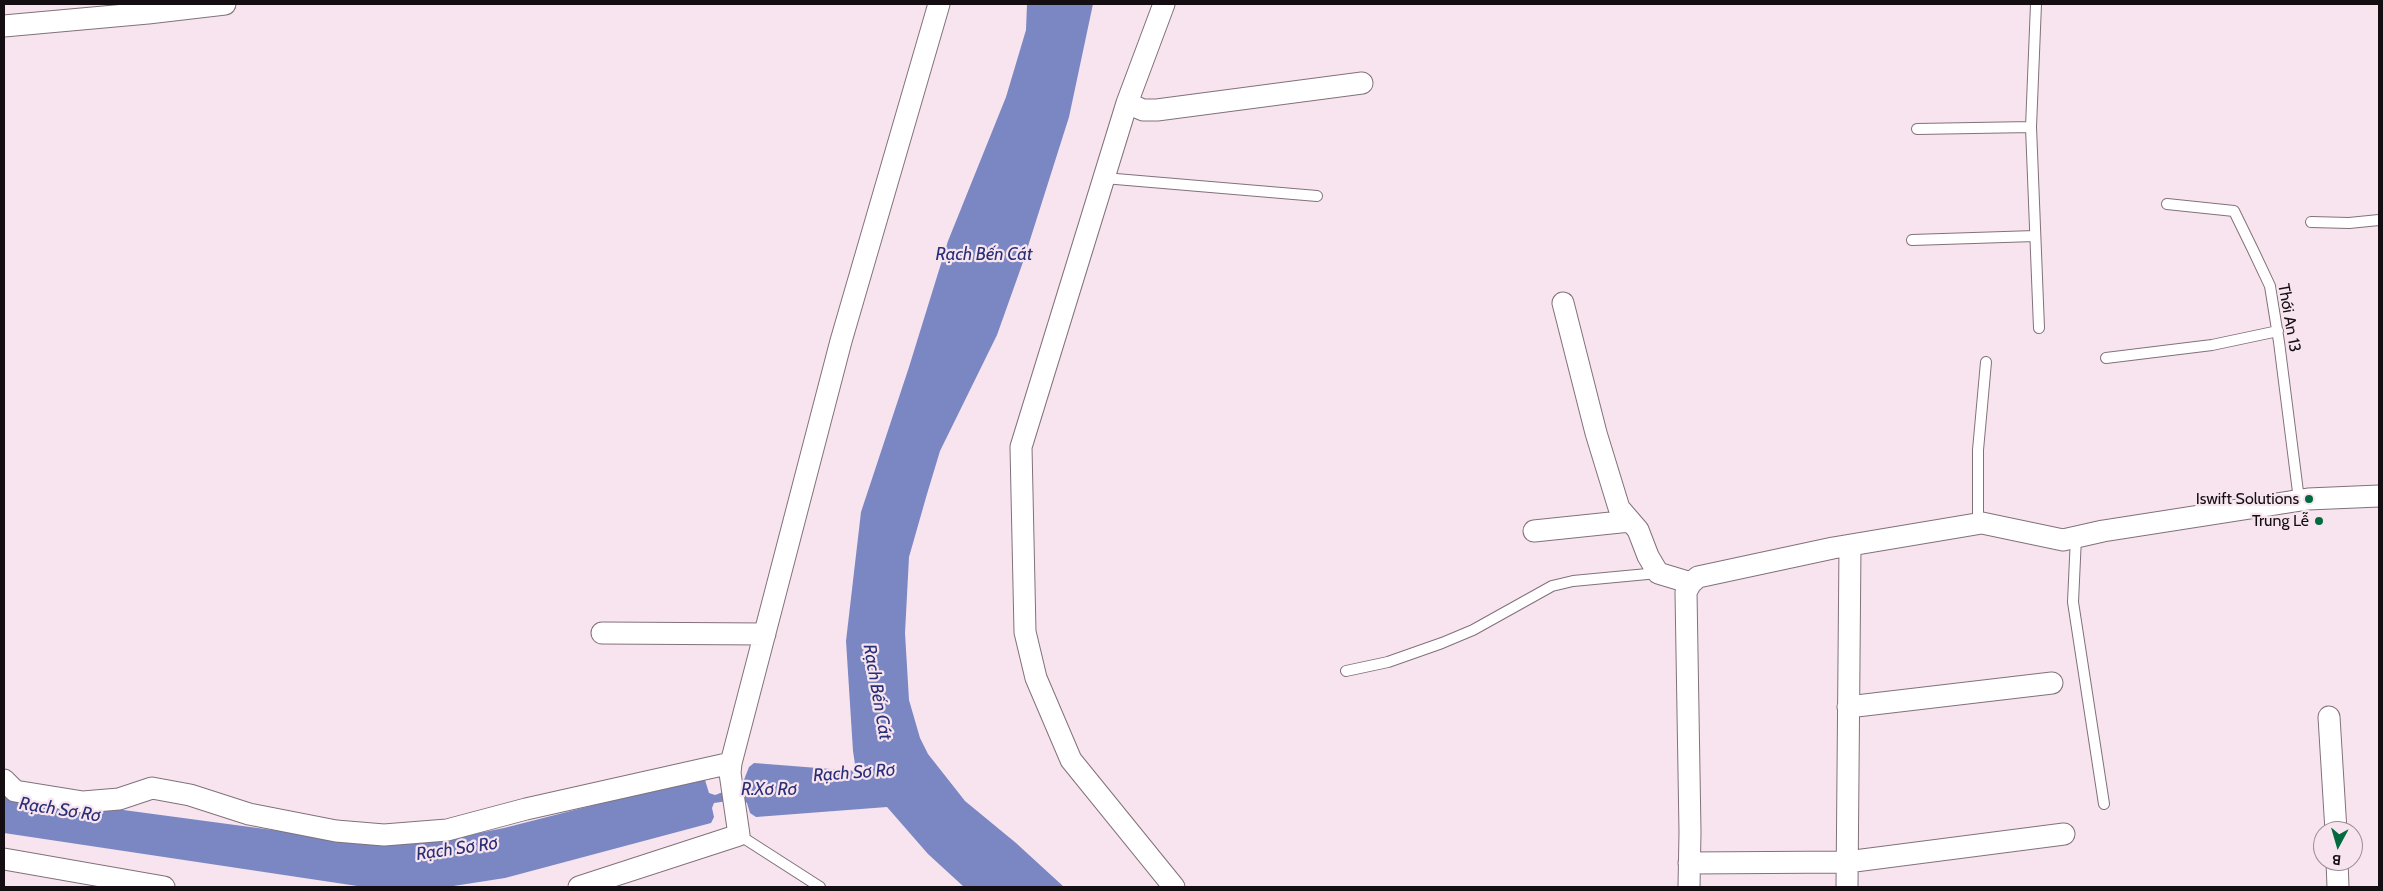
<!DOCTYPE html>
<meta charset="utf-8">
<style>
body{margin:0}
#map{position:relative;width:2383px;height:891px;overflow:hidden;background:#f7e4ee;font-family:Cabin,sans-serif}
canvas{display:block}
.frame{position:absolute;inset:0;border:5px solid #140d11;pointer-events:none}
.north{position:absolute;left:2313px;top:821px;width:50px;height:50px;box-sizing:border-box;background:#f7e4ee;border:1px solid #9c8e96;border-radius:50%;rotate:186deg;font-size:14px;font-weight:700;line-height:20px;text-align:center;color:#140d11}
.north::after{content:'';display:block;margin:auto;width:18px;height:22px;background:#036a40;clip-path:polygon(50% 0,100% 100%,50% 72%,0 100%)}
</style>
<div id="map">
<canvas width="2383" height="891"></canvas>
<div class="frame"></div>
<div class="north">B</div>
</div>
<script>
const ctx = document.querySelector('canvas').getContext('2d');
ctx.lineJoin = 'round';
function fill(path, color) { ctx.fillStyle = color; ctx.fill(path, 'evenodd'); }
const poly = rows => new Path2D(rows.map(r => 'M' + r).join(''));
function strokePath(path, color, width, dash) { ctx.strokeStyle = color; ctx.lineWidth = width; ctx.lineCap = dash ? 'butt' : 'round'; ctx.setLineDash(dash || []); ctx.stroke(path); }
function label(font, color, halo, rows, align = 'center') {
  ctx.font = font + ' Cabin,sans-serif'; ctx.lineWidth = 4.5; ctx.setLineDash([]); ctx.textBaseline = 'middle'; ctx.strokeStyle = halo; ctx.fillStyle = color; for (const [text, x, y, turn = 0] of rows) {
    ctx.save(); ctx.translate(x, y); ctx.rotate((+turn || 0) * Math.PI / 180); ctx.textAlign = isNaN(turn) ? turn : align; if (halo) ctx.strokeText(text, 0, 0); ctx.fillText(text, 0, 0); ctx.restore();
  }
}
fill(poly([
 [1027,4,1093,4,1069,117,1023,262,997,335,940,451,927,494,909,557,905,633,909,700,920,738,928,754,965,801,1016,843,1064,887,964,887,928,854,887,807,756,817,750,813,747,803,741,799,714,803,712,808,714,817,711,823,505,878,447,887,364,887,4,833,4,794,377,844,410,844,437,841,504,828,700,778,705,780,709,793,715,795,742,785,749,767,754,763,856,771,853,751,846,641,861,512,909,367,948,241,1006,97,1026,30]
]), '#7a87c3');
const lane = poly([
 [2036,4,2031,127,2039,328],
 [1917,129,2031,127],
 [1104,178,1317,196],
 [2167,204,2234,211,2253,250,2270,286,2279,342,2298,492,2307,499],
 [2311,222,2349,223,2379,220],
 [1912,240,2035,236],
 [2106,358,2212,345,2278,331],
 [1978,524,1978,450,1986,362],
 [2076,537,2073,602,2104,804],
 [1346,671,1388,662,1442,643,1473,630,1552,586,1573,581,1658,573],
 [739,835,820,887]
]);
const street = poly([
 [1164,4,1127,103,1021,447,1025,632,1036,678,1071,760,1174,887],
 [4,26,148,13,225,4],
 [1127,103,1143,110,1157,110,1362,83],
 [1563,303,1596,433,1619,508,1638,530,1648,556,1658,573,1691,583],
 [1534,531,1630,521],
 [602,633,765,634],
 [1848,707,2052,683],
 [2329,717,2336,831],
 [4,780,15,791,83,802,119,799,152,788,190,795,249,814,336,831,384,835,447,830,526,809,731,763],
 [4,859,164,887],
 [2337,861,2338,887],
 [1689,863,1847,862,2064,834],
 [579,887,739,835,730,773,731,763,841,341,939,4],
 [1689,887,1690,832,1686,592,1691,583,1698,577,1833,548,1982,523,2063,540,2103,531,2308,499,2379,496],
 [1847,887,1850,546]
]);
strokePath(lane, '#82717a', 12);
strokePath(street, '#82717a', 23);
strokePath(lane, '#fff', 10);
strokePath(street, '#fff', 21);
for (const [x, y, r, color] of [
 [2309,499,5,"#036a40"],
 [2319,521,5,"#036a40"]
]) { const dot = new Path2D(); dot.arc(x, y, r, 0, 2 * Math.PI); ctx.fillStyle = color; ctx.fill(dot); strokePath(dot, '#f7e4ee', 2); }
label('16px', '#140d11', '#f7e4ee', [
 ["Thới An 13",2289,318,80]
]);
label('16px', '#140d11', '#f7e4ee', [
 ["Iswift Solutions",2299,499],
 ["Trung Lễ",2309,521]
], 'right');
label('italic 18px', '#272f76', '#f7e4ee', [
 ["Rạch Bến Cát",984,255],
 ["Rạch Bến Cát",877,692,80],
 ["Rạch Sơ Rơ",854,773,-4],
 ["R.Xơ Rơ",769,790],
 ["Rạch Sơ Rơ",60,810,9],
 ["Rạch Sơ Rơ",457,849,-8]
]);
</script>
